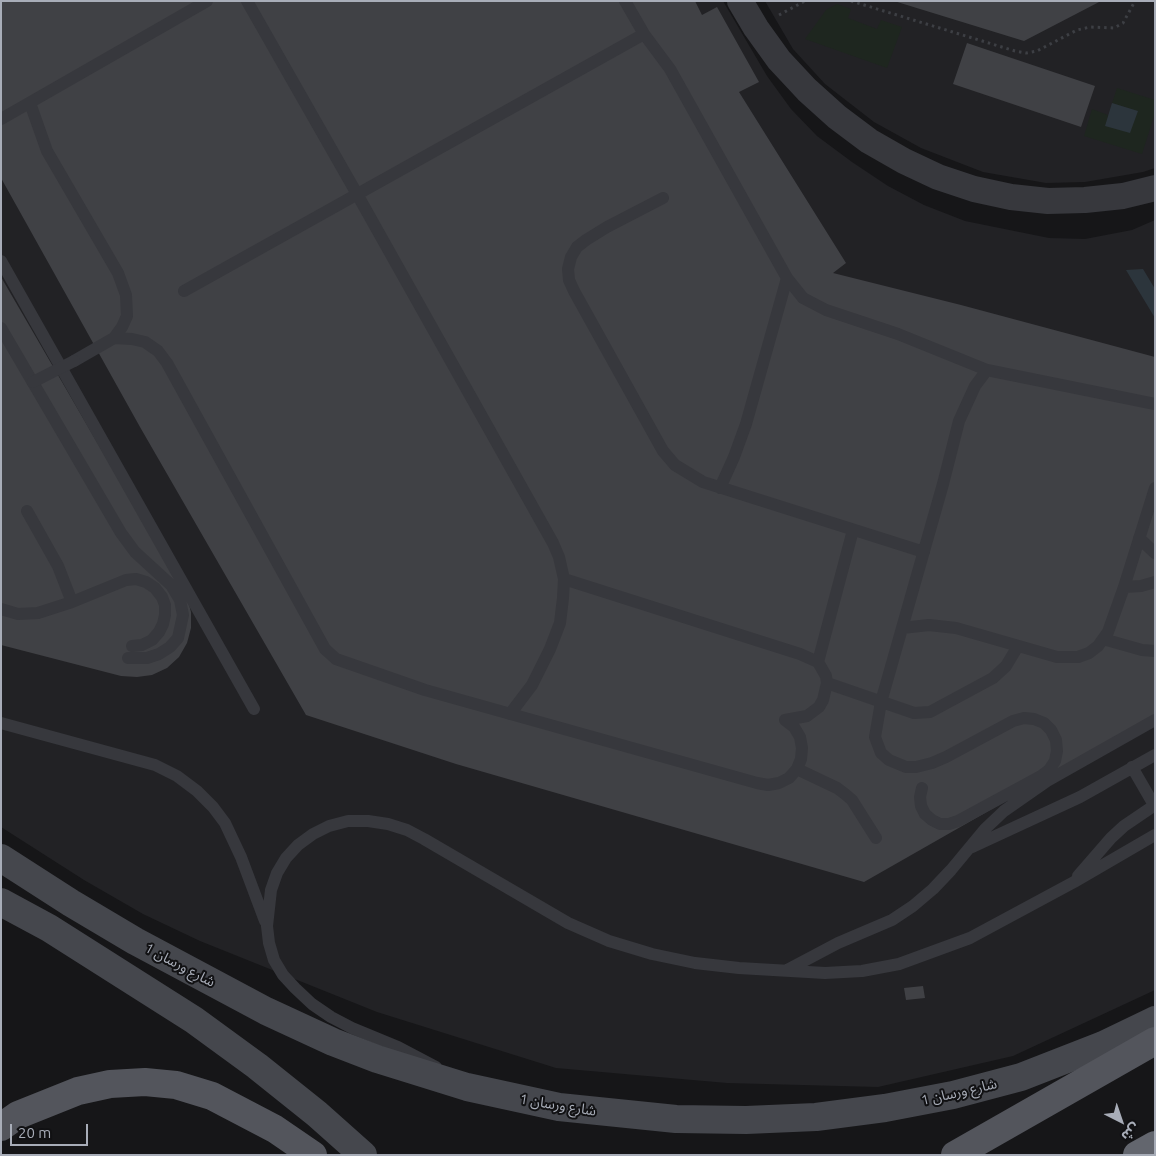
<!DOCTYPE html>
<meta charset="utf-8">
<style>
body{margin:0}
#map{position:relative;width:1156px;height:1156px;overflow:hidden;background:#161618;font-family:Ubuntu,"Noto Sans Arabic",sans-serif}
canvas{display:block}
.frame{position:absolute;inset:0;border:2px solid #a8adb8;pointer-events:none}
.north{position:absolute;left:1096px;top:1096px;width:50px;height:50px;-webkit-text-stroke:4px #111113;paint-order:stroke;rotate:139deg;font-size:14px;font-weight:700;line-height:20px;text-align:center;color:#a8adb8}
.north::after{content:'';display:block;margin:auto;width:18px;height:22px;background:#a8adb8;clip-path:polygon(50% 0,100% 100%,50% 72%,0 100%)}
.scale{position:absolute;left:10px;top:1124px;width:78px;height:22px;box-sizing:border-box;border:2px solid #a8adb8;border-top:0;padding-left:6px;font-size:15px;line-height:18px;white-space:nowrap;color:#a8adb8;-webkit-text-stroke:4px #111113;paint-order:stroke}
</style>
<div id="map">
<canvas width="1156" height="1156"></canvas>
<div class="frame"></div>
<div class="north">ش</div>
<div class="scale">20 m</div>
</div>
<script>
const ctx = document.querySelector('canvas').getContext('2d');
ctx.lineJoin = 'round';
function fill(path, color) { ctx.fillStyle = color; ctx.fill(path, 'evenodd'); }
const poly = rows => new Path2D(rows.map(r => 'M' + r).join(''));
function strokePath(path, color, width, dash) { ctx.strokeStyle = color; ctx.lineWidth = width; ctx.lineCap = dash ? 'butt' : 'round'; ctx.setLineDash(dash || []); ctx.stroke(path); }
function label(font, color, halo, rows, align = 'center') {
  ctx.font = font + ' Ubuntu,"Noto Sans Arabic",sans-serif'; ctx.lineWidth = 4; ctx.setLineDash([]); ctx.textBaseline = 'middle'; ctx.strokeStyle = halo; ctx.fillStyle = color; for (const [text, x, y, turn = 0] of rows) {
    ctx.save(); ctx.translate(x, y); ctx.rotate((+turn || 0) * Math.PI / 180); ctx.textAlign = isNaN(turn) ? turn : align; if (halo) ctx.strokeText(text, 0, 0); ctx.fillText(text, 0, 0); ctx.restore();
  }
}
fill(poly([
 [1,1,723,1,767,76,791,109,817,136,852,162,888,186,924,205,965,221,1049,238,1085,239,1132,230,1155,220,1155,990,1013,1056,878,1087,727,1083,556,1068,377,1012,200,941,143,914,84,880,1,827],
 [765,1,1155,1,1155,168,1143,172,1085,182,1046,183,983,172,921,148,874,122,825,84,793,49]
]), '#222225');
fill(poly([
 [837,4,851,9,848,18,877,29,881,20,902,27,887,68,805,39,826,10],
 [1117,88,1155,100,1155,113,1142,154,1084,136,1092,109,1108,115,1106,126,1137,111,1112,103]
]), '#1e261f');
fill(poly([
 [1112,103,1138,111,1130,133,1105,126],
 [1143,269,1155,289,1155,318,1126,270]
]), '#2c353c');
fill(poly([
 [1,1,695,1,702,15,717,7,759,82,739,92,846,263,833,273,961,305,1155,357,1155,716,864,882,456,764,306,715,140,427,1,178],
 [894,1,1101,1,1024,41],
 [967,43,1095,86,1081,127,953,84],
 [1,277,187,597,191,612,191,628,187,643,179,657,167,668,152,675,137,677,121,676,1,645],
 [923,986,925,998,906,1000,904,988]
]), '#404145');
strokePath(poly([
 [851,1,1015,51,1026,53,1037,51,1077,30,1090,27,1114,28,1123,23,1135,1],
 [779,15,805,1]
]), '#3d3f44', 3, [2.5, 4]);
strokePath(poly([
 [247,1,357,194,553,543,559,557,564,579,563,598,560,623,550,649,532,685,510,714],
 [625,1,644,34,670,69,787,278,803,298,826,310,898,334,987,370,1155,404],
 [30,103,47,151,118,273,126,295,127,316,122,327,114,338,74,361],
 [1,119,207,1],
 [663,198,607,227,586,240,577,247,571,257,568,269,569,280,574,291,663,451,675,465,703,482,924,552],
 [1,261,254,709],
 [184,291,644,34],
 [1,328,121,533,135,552,171,585,180,600,183,615,178,638,170,647,159,654,147,658,128,658],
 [114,338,132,339,145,342,158,351,167,363,325,649,336,659,425,690,757,783,768,785,779,783,789,778,797,769,801,759,802,748,800,737,794,727,785,720],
 [720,488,734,457,746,424,787,278],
 [27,511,58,566,72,602],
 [1139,538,1155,553],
 [564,579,800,654,818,662,826,676,827,683,823,700,819,707,807,716,785,720],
 [1124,587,1141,586,1155,582],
 [1,609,18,614,38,613,72,602,126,580,136,579,146,582,155,588,162,597,165,605,165,615,163,624,159,632,152,640,142,645,132,646],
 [902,628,929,625,956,628,1057,657,1078,657,1089,653,1098,646,1108,632,1124,587,1155,488],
 [1103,639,1142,650,1155,651],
 [818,662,853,530],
 [827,683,914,713,930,712,993,678,1006,666,1018,646],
 [1,723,155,765,177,776,197,791,213,807,225,823,241,857,265,921],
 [1132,767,1154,805],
 [797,769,837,788,845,794,852,800,876,838],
 [922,788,920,797,921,806,925,814,932,820,940,824,949,824,958,821,1041,776,1049,770,1055,761,1057,751,1056,740,1051,730,1044,723,1034,719,1024,718,1013,721,946,757,932,763,916,767,906,767,889,760,881,753,875,737,881,702,943,484,959,421,975,386,987,370],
 [972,847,1080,797,1155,755],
 [1078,876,1111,838,1124,826,1155,805],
 [787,970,838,943,892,920,913,906,933,889,951,870,985,829,1004,811,1047,781,1155,720],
 [436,1067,398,1047,352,1028,331,1017,312,1004,295,988,283,975,274,960,269,943,267,926,271,890,277,873,286,858,298,845,313,834,329,826,348,821,368,821,388,824,407,830,424,839,568,923,609,941,652,954,695,963,739,968,825,973,862,971,899,964,970,938,1074,882,1155,835]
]), '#37383d', 12);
strokePath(poly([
 [740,1,756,28,779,60,807,90,837,117,869,141,904,161,938,177,974,189,1011,197,1048,201,1085,200,1123,196,1155,188]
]), '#37383d', 26);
strokePath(poly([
 [1,858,71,903,135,941,266,1011,333,1042,377,1059,467,1087,559,1107,676,1119,746,1120,816,1117,885,1108,953,1095,1021,1077,1103,1045,1155,1020],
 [1,902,49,928,194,1020,257,1066,317,1114,363,1155]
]), '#45474d', 28);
strokePath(poly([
 [1,1127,18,1115,78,1091,110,1084,145,1082,176,1085,212,1096,275,1129,313,1155],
 [955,1155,1155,1041]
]), '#53555c', 28);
strokePath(poly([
 [1137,1155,1155,1145]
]), '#63666e', 28);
strokePath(poly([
 [33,382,74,361]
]), '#37383d', 12);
label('14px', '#a8adb8', '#111113', [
 ["شارع ورسان 1",180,965,28],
 ["شارع ورسان 1",959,1092,-13],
 ["شارع ورسان 1",558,1105,9]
]);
</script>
